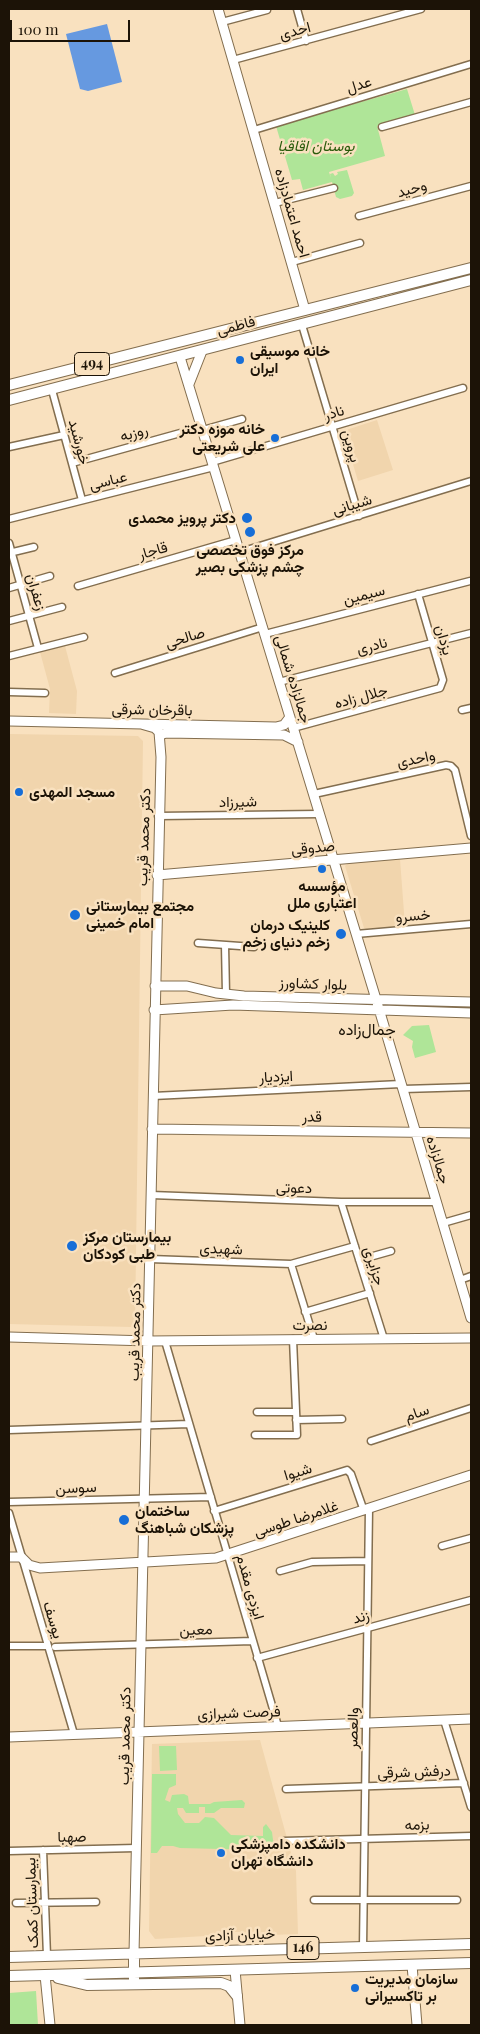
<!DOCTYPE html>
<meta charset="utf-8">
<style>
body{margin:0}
#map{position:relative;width:480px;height:2034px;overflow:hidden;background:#f9e1bf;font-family:"Playfair Display",serif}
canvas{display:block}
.frame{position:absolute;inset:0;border:10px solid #1c1307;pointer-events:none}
.scale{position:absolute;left:10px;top:20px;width:120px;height:22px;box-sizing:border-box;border:2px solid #1c1307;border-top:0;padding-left:6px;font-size:15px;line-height:18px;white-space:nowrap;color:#1c1307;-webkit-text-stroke:4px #f9e1bf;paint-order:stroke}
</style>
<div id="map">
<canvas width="480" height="2034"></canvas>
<div class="frame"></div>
<div class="scale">100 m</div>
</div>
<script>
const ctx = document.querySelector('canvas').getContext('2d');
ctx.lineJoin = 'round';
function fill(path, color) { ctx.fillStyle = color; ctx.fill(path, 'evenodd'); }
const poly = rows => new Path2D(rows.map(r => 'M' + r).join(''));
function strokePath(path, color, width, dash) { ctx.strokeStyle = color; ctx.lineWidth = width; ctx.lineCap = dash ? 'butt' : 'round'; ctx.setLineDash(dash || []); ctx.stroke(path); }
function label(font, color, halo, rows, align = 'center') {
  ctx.font = font + ' "Playfair Display",Vazirmatn,serif'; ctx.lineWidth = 5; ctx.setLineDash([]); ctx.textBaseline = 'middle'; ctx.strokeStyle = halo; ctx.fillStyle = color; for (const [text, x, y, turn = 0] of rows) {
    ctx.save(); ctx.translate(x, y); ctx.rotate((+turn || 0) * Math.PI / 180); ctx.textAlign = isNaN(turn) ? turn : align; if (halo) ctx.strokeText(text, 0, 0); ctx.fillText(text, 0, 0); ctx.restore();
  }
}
fill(poly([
 [377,420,393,470,358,481,343,431],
 [65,646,77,691,76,714,49,713,50,689,40,652],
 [9,734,138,736,143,741,135,1325,131,1327,9,1324],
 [400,859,405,926,367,930,364,928,345,866,348,863],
 [260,1740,296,1871,298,1934,243,1936,240,1932,223,1932,222,1935,155,1939,149,1931,152,1744]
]), '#f1d5ad');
fill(poly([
 [407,89,415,115,377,126,385,156,329,172,331,178,330,174,333,173,335,176,338,174,337,172,347,170,354,193,352,196,340,199,336,197,332,182,303,190,300,179,292,180,276,126],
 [429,1025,436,1052,415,1058,412,1047,413,1041,403,1035,412,1026],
 [159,1746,176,1746,177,1770,160,1771],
 [152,1774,176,1774,176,1785,169,1788,165,1800,170,1802,172,1795,184,1794,188,1796,189,1804,210,1804,214,1802,242,1800,245,1803,244,1808,221,1808,214,1813,205,1813,205,1807,199,1807,199,1813,186,1813,183,1808,177,1808,178,1814,185,1823,199,1823,205,1817,214,1818,231,1835,263,1836,263,1827,266,1824,272,1832,274,1848,262,1850,180,1848,173,1846,162,1846,157,1853,151,1853],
 [36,1991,38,2025,9,2025,9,1993]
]), '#afe598');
fill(poly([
 [107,24,122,82,88,91,80,89,66,34]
]), '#6699e0');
const street = poly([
 [297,9,306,41],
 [222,22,267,10],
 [233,60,421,9],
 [382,127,471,102],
 [254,130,471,64],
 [275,203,334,188],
 [359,216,471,186],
 [292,262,360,243],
 [302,325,359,516],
 [52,390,82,500],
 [203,430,242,419],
 [9,447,64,435],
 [212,462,463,388],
 [72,463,202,427],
 [9,519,214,467],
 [9,543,38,648],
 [240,552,471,481],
 [9,553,34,547],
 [78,586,236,540],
 [9,588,50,576],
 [9,621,62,607],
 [265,634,470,581],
 [9,656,84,637],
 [115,673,263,627],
 [279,682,471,633],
 [9,692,45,693],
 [462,710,471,708],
 [293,728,440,688,443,680,418,594],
 [314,794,446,765,451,766,455,770,471,836],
 [158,816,319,814],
 [356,934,471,924],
 [198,943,254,947],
 [225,945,226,994],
 [403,1089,471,1087],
 [153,1096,401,1084],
 [151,1195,341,1202,437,1202],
 [341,1202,384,1339],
 [443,1223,471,1215],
 [150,1259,291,1264,355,1246],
 [359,1260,391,1251],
 [291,1264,314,1339],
 [460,1280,471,1276],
 [305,1312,370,1293],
 [165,1341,278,1726],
 [257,1412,296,1412],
 [296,1420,342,1419],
 [9,1430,189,1424],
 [255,1435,297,1435,293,1339],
 [371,1441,471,1408],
 [9,1502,211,1497],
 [214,1511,347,1470,351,1474,364,1511],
 [9,1513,74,1734],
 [442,1546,471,1538],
 [280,1571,312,1562,368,1561],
 [9,1646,48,1646],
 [55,1647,252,1641],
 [257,1658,471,1600],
 [444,1720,471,1807],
 [286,1789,464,1783],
 [284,1841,471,1836],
 [43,1850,47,1956],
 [9,1851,136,1848],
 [314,1900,457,1900],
 [16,1903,96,1902],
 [363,1947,369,1509]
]);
const secondary = poly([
 [218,9,305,310],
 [180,357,376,999,471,1318],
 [189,384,202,351],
 [9,721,276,727,284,725,290,717],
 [160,735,166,733,284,735,298,742],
 [157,875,471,848],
 [155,986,187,986,216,993,244,996,471,1002],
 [154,1010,233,1005,471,1013],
 [152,1129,471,1133],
 [9,1337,149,1341,471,1338],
 [9,1557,21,1557,29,1565,40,1568,216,1558,471,1475],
 [9,1737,471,1719],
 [134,1953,161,757,159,732,155,728,141,724],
 [412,1965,417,2025],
 [235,1970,240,2025],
 [45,1975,50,2025]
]);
const primary = poly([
 [9,385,471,268],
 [9,400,471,280],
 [134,1953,134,1979],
 [9,1957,471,1944],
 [9,1976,471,1963],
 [58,1978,87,1985,221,1983,229,1986,237,1996]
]);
strokePath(street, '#836e4f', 9);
strokePath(secondary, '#836e4f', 11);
strokePath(primary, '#836e4f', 12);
strokePath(street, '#fff', 6);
strokePath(secondary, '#fff', 9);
strokePath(primary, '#fff', 10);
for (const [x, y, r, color] of [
 [240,360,5,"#176ed7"],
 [275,438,5,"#176ed7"],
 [247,518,6,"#176ed7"],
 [250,532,6,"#176ed7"],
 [19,792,5,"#176ed7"],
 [322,869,5,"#176ed7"],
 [75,915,6,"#176ed7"],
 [341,934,6,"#176ed7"],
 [72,1246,6,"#176ed7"],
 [124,1520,6,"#176ed7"],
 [221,1853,5,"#176ed7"],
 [355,1988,5,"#176ed7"]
]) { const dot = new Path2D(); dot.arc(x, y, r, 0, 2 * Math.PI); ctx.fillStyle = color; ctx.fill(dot); strokePath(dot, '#f9e1bf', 2); }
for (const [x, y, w] of [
 [92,364,35],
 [303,1948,32]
]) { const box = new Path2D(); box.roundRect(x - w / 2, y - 11.5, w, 23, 4); ctx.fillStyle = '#f9e1bf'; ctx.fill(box); strokePath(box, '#1c1307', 1); }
label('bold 14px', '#1c1307', null, [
 ["494",92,364],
 ["146",303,1948]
]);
label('15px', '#1c1307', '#f9e1bf', [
 ["احدی",295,31,-15],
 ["عدل",359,85,-17],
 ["وحید",412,189,-15],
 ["احمد اعتمادزاده",292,213,74],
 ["فاطمی",236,326,-15],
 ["نادر",334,413,-17],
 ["روزبه",134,433,-15],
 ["خورشید",79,442,75],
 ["پروین",351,446,74],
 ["عباسی",108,481,-14],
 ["شیبانی",352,505,-17],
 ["قاجار",153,551,-16],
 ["زعفران",36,592,74],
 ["سیمین",364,595,-14],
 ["صالحی",185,638,-17],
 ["یزدان",444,640,74],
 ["نادری",372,646,-14],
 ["جمالزاده شمالی",293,679,73],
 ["جلال زاده",361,697,-15],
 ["باقرخان شرقی",152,710,1],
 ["واحدی",416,759,-12],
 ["شیرزاد",238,802,-1],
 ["دکتر محمد قریب",144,837,-88],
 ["صدوقی",313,848,-5],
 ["خسرو",413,916,-5],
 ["بلوار کشاورز",313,984,2],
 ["ایزدیار",276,1077,-3],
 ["قدر",312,1117,1],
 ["جمالزاده",438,1160,73],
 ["دعوتی",294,1188,2],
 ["شهیدی",221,1249,2],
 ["جزایری",374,1266,72],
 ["نصرت",310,1325],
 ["دکتر محمد قریب",135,1332,-89],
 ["سام",417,1413,-19],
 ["شیوا",298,1472,-17],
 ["سوسن",76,1488,-2],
 ["غلامرضا طوسی",296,1519,-18],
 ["ایزدی مقدم",250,1587,74],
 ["زند",361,1617,-15],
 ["یوسف",53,1620,73],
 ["معین",196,1630,-2],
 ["فرصت شیرازی",239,1713,-2],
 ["والعصر",353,1728,-89],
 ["دکتر محمد قریب",125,1736,-89],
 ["درفش شرقی",414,1772,-2],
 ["بزمه",417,1825,-2],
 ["صهبا",72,1837,-1],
 ["بیمارستان کمک",32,1903,-92],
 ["خیابان آزادی",240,1935,-2]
]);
label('italic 15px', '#2a5b0b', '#f9e1bf', [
 ["بوستان اقاقیا",316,146]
]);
label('bold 15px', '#1c1307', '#f9e1bf', [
 ["خانه موسیقی",250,351],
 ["ایران",250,368],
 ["خانه موزه دکتر",265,429,"right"],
 ["علی شریعتی",265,446,"right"],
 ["دکتر پرویز محمدی",236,518,"right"],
 ["مرکز فوق تخصصی",250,550,"center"],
 ["چشم پزشکی بصیر",250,567,"center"],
 ["مسجد المهدی",29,792],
 ["مؤسسه",322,886,"center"],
 ["اعتباری ملل",322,903,"center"],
 ["مجتمع بیمارستانی",86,906],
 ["امام خمینی",86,923],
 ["کلینیک درمان",330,925,"right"],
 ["زخم دنیای زخم",330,942,"right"],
 ["بیمارستان مرکز",83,1237],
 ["طبی کودکان",83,1254],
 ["ساختمان",135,1511],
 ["پزشکان شباهنگ",135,1528],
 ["دانشکده دامپزشکی",231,1844],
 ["دانشگاه تهران",231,1861],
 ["سازمان مدیریت",365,1979],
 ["بر تاکسیرانی",365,1996]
], 'left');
label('16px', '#1c1307', '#f9e1bf', [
 ["جمال‌زاده",367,1030]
]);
</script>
